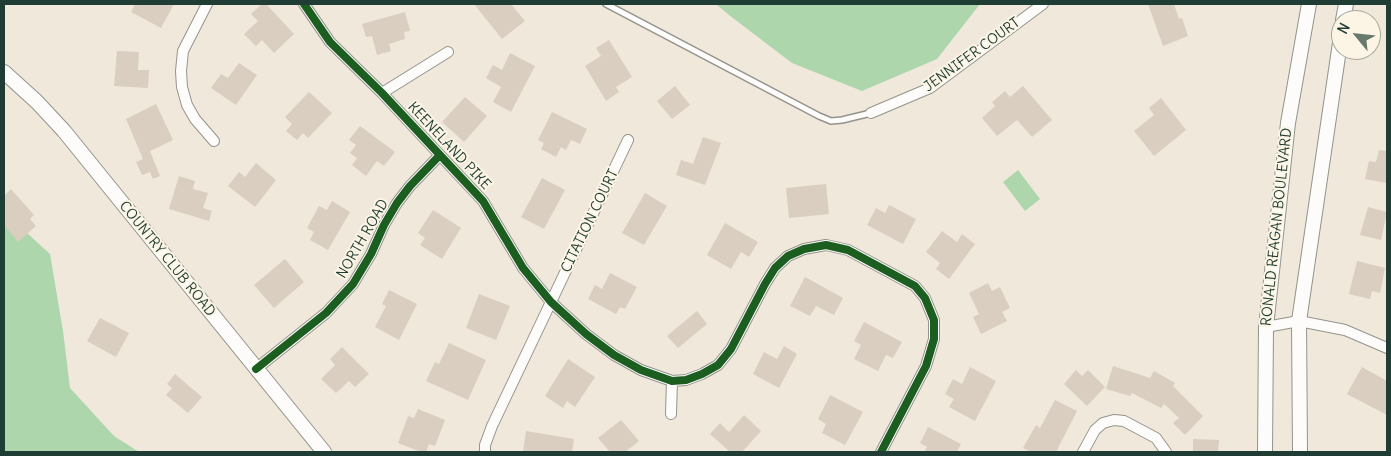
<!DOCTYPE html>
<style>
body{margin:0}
#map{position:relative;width:1391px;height:456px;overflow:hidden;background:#f0e8db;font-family:Delius,sans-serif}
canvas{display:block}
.frame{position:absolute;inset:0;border:5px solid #1f3d34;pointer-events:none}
.north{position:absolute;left:1331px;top:10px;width:50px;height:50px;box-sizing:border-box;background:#fcf5e5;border:1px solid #a4ab9e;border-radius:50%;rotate:298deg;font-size:14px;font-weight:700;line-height:20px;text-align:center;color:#1f3d34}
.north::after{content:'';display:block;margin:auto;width:18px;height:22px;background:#68796e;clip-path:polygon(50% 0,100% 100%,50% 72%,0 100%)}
</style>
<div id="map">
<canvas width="1391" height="456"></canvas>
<div class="frame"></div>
<div class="north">N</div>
</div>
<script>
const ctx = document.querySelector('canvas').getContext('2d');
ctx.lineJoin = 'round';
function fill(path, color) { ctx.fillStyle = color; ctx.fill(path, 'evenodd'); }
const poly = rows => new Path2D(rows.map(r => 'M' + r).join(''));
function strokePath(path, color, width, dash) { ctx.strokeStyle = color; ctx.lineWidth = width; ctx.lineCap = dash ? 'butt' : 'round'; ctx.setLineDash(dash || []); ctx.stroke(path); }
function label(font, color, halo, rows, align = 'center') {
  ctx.font = font + ' Delius,sans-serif'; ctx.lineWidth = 4; ctx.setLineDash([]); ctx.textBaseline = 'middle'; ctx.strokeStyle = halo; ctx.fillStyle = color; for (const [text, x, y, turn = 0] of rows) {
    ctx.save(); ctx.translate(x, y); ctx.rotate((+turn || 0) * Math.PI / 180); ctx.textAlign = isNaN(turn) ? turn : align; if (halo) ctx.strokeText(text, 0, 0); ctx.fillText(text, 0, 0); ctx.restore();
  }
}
fill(poly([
 [716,4,980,4,937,59,862,91,792,63,729,15],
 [1018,170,1040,199,1025,211,1003,182],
 [4,212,50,254,63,331,70,388,114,436,139,452,4,452]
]), '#add6ad');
fill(poly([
 [135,4,174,4,161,28,131,12],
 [262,4,266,4,294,34,274,53,262,40,256,46,244,34,258,21,251,14],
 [474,4,511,4,525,21,502,39],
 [1148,4,1174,4,1179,19,1182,18,1188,36,1163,46],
 [405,12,410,31,404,32,405,39,389,44,391,51,377,55,372,36,366,37,362,24],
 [609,40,632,77,616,87,619,92,606,101,585,66,601,56,596,48],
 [117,51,139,52,138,70,149,70,148,88,114,86],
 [510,53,535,66,511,112,493,102,501,87,486,78,493,65,502,70],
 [239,63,257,75,236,105,211,88,221,74,228,78],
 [675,86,690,105,672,119,657,101],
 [1023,86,1052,120,1032,137,1017,120,997,136,982,118,995,106,992,102,1005,91,1010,97],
 [309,92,332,113,308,138,303,133,297,140,286,131,292,124,285,117],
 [465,97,487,116,464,142,442,122],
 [1161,98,1186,130,1154,156,1134,131,1154,115,1149,108],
 [156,104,173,140,150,151,160,176,153,179,150,172,142,175,136,162,143,159,126,119],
 [552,112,587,129,580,144,571,140,566,150,561,147,556,157,541,149,544,143,538,140],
 [360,126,395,152,384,166,377,161,366,176,352,165,357,158,350,153,356,145,349,140],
 [703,137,721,143,705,185,676,175,681,160,693,164],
 [1379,150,1387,151,1387,183,1365,179,1369,161,1376,162],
 [256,163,276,180,255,207,228,186,239,172,245,177],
 [179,176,195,181,193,189,208,193,203,208,212,211,209,221,169,209],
 [542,178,565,190,544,229,521,217],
 [826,184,829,214,789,218,786,188],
 [11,189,34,215,30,219,36,226,18,242,4,225,4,196],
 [645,193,667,206,644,245,622,233],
 [332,201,350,212,328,250,310,240,314,232,307,228,319,206,327,210],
 [889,205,916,219,903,244,867,225,876,208,885,213],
 [1368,207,1387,212,1381,240,1360,235],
 [433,210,461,228,442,259,420,245,425,238,418,233],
 [725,223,758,242,749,257,741,252,731,269,707,255],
 [942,231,957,242,962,234,975,244,949,279,936,269,940,263,926,252],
 [285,259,304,282,274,308,254,285],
 [1357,261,1385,268,1380,293,1372,291,1370,299,1349,294],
 [610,273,637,287,625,309,620,307,616,314,588,299,595,285,602,289],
 [805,277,843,298,834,315,816,306,810,316,790,306],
 [988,283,992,291,1000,287,1010,308,1002,312,1007,321,981,334,973,317,979,314,969,293],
 [389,290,417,304,399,340,375,327,386,306,382,304],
 [479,294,510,306,496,340,466,328],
 [697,311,707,324,678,348,667,336],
 [100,318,129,333,116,357,87,341],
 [864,322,902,342,893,358,886,355,878,371,854,359,861,345,854,341],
 [449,343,486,360,468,400,426,381,435,362,439,364],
 [784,346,797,354,779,388,753,374,764,352,777,359],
 [342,347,369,374,355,387,349,381,336,393,321,379,335,365,330,359],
 [568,359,595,377,575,407,567,401,563,408,545,396],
 [1113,366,1150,378,1154,371,1175,383,1173,386,1203,416,1185,435,1173,423,1179,418,1164,404,1161,408,1132,393,1130,396,1106,389],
 [970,367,996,381,975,421,949,407,954,399,945,394,953,379,962,384],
 [1362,367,1387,381,1387,415,1347,394],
 [1076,370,1082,376,1088,370,1105,387,1087,406,1064,384],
 [175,374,202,397,188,413,166,395,172,388,167,384],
 [830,395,863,412,845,445,822,433,826,424,818,419],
 [1055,400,1077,411,1056,452,1031,452,1023,448,1036,425,1040,428],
 [418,409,445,420,435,446,429,444,426,452,421,452,398,443,408,416,414,418],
 [744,415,761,431,742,452,730,452,710,434,720,423,729,432],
 [621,420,639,441,625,452,610,452,598,438],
 [928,427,961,444,957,452,924,452,927,447,920,443],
 [526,431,574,439,572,452,523,452],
 [1193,439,1219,440,1218,452,1193,452]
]), '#d9cec0');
const lane = poly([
 [606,4,819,116,831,121,842,120,871,113]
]);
const street = poly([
 [207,4,183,51,181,71,182,87,187,105,195,119,214,141],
 [304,4,330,42,382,93,483,201,523,268,551,302,586,334,614,355,641,370,672,381,686,380,702,374,718,365,731,349,765,284,775,268,788,256,804,249,826,245,848,250,915,286,925,298,934,320,934,339,926,366,881,452],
 [382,93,448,52],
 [871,113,930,88,1043,4],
 [1266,327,1299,321,1345,330,1387,348],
 [256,369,326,313,353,284,371,254,384,225,397,203,410,186,440,155],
 [671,414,672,381],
 [485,452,485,445,492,426,628,140],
 [1083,452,1095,430,1103,423,1114,420,1124,421,1156,438,1166,452]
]);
const secondary = poly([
 [1343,20,1346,4],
 [4,72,37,102,64,131,324,452],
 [1265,452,1266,327,1288,123,1309,4],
 [1300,452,1299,321,1341,36]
]);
strokePath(lane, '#93948c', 8);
strokePath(street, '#93948c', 12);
strokePath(secondary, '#93948c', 16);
strokePath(lane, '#fdfcfa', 5);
strokePath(street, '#fdfcfa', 10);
strokePath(secondary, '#fdfcfa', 14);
strokePath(poly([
 [304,4,330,42,382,93,483,201,523,268,551,302,586,334,614,355,641,370,672,381,686,380,702,374,718,365,731,349,765,284,775,268,788,256,804,249,826,245,848,250,915,286,925,298,934,320,934,339,926,366,881,452],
 [256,369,326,313,353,284,371,254,384,225,397,203,410,186,440,155]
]), '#1b5e20', 8);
label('14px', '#1f3d34', '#fcf5e5', [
 ["JENNIFER COURT",972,55,-36],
 ["KEENELAND PIKE",449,146,47],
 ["CITATION COURT",590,221,-64],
 ["RONALD REAGAN BOULEVARD",1277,227,-84],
 ["NORTH ROAD",363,239,-60],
 ["COUNTRY CLUB ROAD",167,259,51]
]);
</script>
